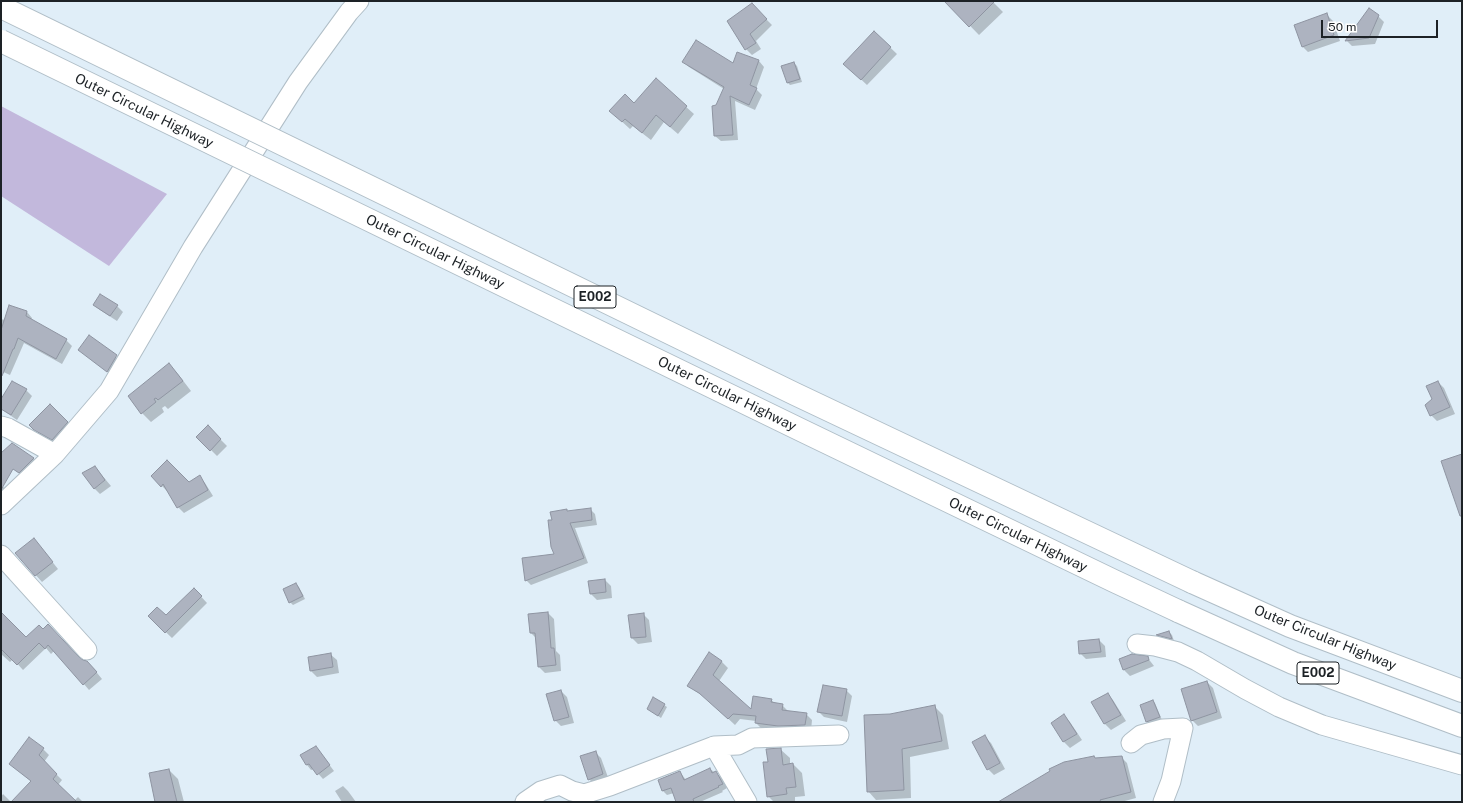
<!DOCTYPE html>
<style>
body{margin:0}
#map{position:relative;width:1463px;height:803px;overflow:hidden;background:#e0eef8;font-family:"Public Sans",sans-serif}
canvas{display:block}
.frame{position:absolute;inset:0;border:2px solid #1d2226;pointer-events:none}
.scale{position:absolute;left:1321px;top:20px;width:117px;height:18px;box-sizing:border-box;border:2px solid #1d2226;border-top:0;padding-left:5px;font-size:12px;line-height:14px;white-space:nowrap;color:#1d2226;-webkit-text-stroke:3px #fff;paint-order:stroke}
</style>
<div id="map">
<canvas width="1463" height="803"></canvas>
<div class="frame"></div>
<div class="scale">50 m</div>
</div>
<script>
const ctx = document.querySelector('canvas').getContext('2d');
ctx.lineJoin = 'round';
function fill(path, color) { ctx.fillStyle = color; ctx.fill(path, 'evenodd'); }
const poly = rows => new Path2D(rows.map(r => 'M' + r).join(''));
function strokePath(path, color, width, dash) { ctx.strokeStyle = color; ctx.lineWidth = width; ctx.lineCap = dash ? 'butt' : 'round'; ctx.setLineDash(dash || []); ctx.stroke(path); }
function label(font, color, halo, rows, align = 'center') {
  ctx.font = font + ' "Public Sans",sans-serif'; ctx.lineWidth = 3; ctx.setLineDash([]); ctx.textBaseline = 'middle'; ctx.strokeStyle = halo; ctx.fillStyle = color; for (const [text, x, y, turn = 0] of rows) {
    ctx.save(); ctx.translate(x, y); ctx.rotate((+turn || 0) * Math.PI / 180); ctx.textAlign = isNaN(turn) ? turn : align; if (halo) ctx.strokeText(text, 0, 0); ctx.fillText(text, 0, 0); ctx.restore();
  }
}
fill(poly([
 [1,106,167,194,109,266,1,196]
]), '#c2b8dc');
fill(poly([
 [948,1,992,1,1003,12,979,35,947,2],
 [758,11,772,25,756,41,761,49,752,55,746,49,728,22],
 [1327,15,1333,21,1340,41,1308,52,1302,46],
 [1378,16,1384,22,1375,44,1352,46,1347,41],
 [874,32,897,54,867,85,851,70],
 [759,61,764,67,756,89,762,95,755,110,735,101,738,140,721,141,715,136,716,106,724,89,689,67,684,62,734,65],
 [794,63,797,66,802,82,790,85,788,83],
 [656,80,694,114,678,134,664,122,651,140,633,126,630,129,618,118,635,104],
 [94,305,117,306,123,312,117,321,100,310],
 [10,306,27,312,32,318,31,321,66,340,72,346,62,364,24,343,10,375,1,371,1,319,5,320],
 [90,336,122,362,114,377,79,350],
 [169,365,178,374,191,391,168,409,165,406,162,408,164,412,151,422,142,413],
 [1438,382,1444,388,1455,414,1437,421,1431,415,1426,405,1433,399],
 [26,390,32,396,17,420,1,409,1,401],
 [50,405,74,428,59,445,41,436,31,425],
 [208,427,227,446,217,456,198,437],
 [12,444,34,459,40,464,25,478,1,459,1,455],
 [95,467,111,486,100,494,94,488],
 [152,476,189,483,199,477,205,483,213,496,184,513,178,507,169,491,168,492],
 [1,485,9,492,1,501],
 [590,509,595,514,597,525,575,528,588,563,531,585,526,580,555,555,553,521,568,512],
 [39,545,58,569,42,582,16,553],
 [605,580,611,586,612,598,597,600,591,594],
 [296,584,299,587,305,599,293,605,290,602],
 [194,589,207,603,172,638,149,616,166,617],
 [1,613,27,639,39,626,80,659,93,668,102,679,89,690,55,650,51,654,46,648,23,670,13,659,10,662,1,654],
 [548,613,554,619,556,651,560,655,561,671,545,673,539,667,537,639,531,633],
 [643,614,649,620,652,642,638,644,632,638],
 [1169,632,1172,635,1174,641,1159,637,1157,635],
 [1099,640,1105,646,1106,657,1086,659,1080,653],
 [330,654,337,660,339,673,317,677,311,671],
 [709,654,722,662,728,668,719,681,752,711,771,700,776,704,782,705,788,711,806,714,812,720,811,731,762,729,756,723,756,721,740,719,735,725,707,699,695,691,689,685],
 [1147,657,1154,666,1130,676,1124,670,1120,660],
 [1207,682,1213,688,1222,718,1198,726,1192,720],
 [846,690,852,696,847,722,824,717,818,711],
 [561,691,567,697,574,723,561,726,555,720],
 [1107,694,1113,700,1126,721,1111,730,1105,724,1093,703],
 [1153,701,1155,703,1162,720,1150,724,1147,722,1141,705],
 [664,705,667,707,661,718,648,709],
 [935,707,943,715,949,749,910,757,911,798,876,800,868,791,890,715],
 [1064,716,1070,722,1082,740,1070,748,1064,742,1052,723],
 [985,737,991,743,1005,769,994,775,988,769],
 [316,747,334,771,323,779,314,769,311,770,307,765,301,756],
 [43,749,49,755,44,762,62,780,58,785,74,801,78,797,83,802,12,802,32,782,10,764],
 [780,749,790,758,790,765,793,764,802,773,805,796,795,797,795,802,774,802,768,796,769,763],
 [595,752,601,758,609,780,595,785,589,779],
 [1094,757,1096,759,1121,757,1127,763,1136,798,1121,802,1014,802,1051,772],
 [710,769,721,777,727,788,722,791,723,792,700,802,677,802,674,793,667,795,663,791,680,772,686,780],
 [169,770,178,779,184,802,156,802],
 [343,786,348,791,356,802,342,802,335,791],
 [3,794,11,802,1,802,1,797]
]), '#0003');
const building = poly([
 [944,1,995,1,969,27,944,1],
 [752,3,767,19,750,34,756,43,745,50,727,21,752,3],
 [1369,8,1379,15,1369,38,1345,41,1369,8],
 [1327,13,1334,35,1302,47,1294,25,1327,13],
 [874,31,891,47,861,80,843,64,874,31],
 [696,40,733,63,737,52,759,60,750,85,757,88,749,105,730,96,733,135,714,136,712,106,716,105,724,87,682,62,696,40],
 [794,62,800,79,787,83,781,66,794,62],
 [656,78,687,106,670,127,656,115,642,133,625,119,622,122,609,111,625,94,634,103,656,78],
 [100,294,118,305,110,316,93,305,100,294],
 [9,305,27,311,26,316,67,339,56,359,18,338,14,349,13,349,2,376,1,376,1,330,9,305],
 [89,335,117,355,107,372,78,350,89,335],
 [169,363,183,381,158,400,156,398,154,399,156,402,141,414,128,396,169,363],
 [12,381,27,389,11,415,1,409,1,399,12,381],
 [1438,381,1450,407,1430,416,1425,405,1432,399,1426,386,1438,381],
 [50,404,68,422,52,440,34,430,29,425,50,404],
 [208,425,221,439,210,451,196,437,208,425],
 [12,443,34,458,19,473,13,469,1,490,1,453,12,443],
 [1462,454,1462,516,1460,516,1441,461,1462,454],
 [167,460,189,482,200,475,208,490,177,508,163,484,161,487,151,476,167,460],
 [95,466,105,480,94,489,82,473,95,466],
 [591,508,592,520,570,523,584,558,525,581,522,558,554,554,551,547,548,520,552,520,550,512,567,509,567,511,591,508],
 [34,538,53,562,35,576,15,553,34,538],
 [605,579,606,592,590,594,588,581,605,579],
 [296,583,303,596,289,603,283,589,296,583],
 [194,588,202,596,165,633,148,616,157,607,166,615,194,588],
 [1,612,26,637,39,625,43,629,48,624,79,657,83,660,87,661,97,672,83,685,48,645,45,649,39,643,17,665,1,649,1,612],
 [548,612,551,648,554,648,556,665,538,667,535,633,530,633,528,614,548,612],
 [644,613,646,637,631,638,628,615,644,613],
 [1169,631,1172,639,1156,635,1169,631],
 [1099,639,1101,652,1079,654,1078,641,1099,639],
 [709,652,722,661,713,675,751,709,753,696,772,699,771,702,783,704,782,710,807,713,805,725,778,726,755,723,756,716,733,714,728,719,699,693,687,686,709,652],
 [331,653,333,667,310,671,308,657,331,653],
 [1132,654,1148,656,1149,660,1123,670,1119,659,1132,654],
 [1207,681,1217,712,1191,721,1181,689,1207,681],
 [823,685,847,689,842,716,817,712,823,685],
 [561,690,569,717,554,721,546,694,561,690],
 [1108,693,1121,715,1104,724,1091,702,1108,693],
 [653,697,665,704,658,716,647,709,653,697],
 [1153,700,1160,717,1146,722,1140,705,1153,700],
 [935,705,942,741,902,749,904,790,867,792,864,715,890,714,935,705],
 [1064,714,1077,734,1063,742,1051,723,1064,714],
 [985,735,1000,763,987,770,972,742,985,735],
 [29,737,44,748,39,755,57,774,53,779,77,802,11,802,31,781,9,764,29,737],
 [316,746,330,765,317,775,309,764,306,765,300,755,316,746],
 [781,748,783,765,793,763,796,787,786,788,787,794,767,797,763,762,768,762,766,749,781,748],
 [596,751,603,774,588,780,580,756,596,751],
 [1094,756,1095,758,1122,756,1131,792,1100,800,1101,802,998,802,1050,771,1049,769,1064,762,1094,756],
 [710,768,712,773,716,771,723,784,718,786,719,787,693,799,694,802,676,802,671,788,662,791,658,780,680,771,684,780,710,768],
 [169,769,177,802,155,802,149,773,169,769]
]);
fill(building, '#adb3c0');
strokePath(building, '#8e94a1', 1);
const street = poly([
 [1,426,8,428,55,454],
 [1,505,55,454,109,391,193,247,298,82,349,12,359,1],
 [1,555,87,650],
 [1137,644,1155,646,1178,652,1197,661,1245,689,1279,707,1322,725,1462,765],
 [1131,743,1141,735,1163,729,1183,728,1171,781,1163,802],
 [714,746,738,745,752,738,839,735],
 [525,802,541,791,560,785,572,791,584,794,610,786,714,746,747,802]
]);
const highway = poly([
 [1192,582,1290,626,1462,691],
 [1178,611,1293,663,1462,726]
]);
strokePath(street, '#b0bec7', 21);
strokePath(highway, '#b0bec7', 24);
strokePath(street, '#fff', 19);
strokePath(highway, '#fff', 22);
const highwayBridge = poly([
 [1,7,795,394,1192,582],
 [1,41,803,431,1114,581,1178,611]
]);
strokePath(highwayBridge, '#b0bec7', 24, []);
strokePath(highwayBridge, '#fff', 22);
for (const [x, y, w] of [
 [595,297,42],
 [1318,673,42]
]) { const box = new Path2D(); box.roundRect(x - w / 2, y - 11, w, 22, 3); ctx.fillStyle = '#fff'; ctx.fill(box); strokePath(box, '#1d2226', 1); }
label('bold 13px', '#1d2226', null, [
 ["E002",595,297],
 ["E002",1318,673]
]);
label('14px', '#1d2226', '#fff', [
 ["Outer Circular Highway",144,111,26],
 ["Outer Circular Highway",435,252,26],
 ["Outer Circular Highway",727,394,26],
 ["Outer Circular Highway",1018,535,26],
 ["Outer Circular Highway",1325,638,22]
]);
</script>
